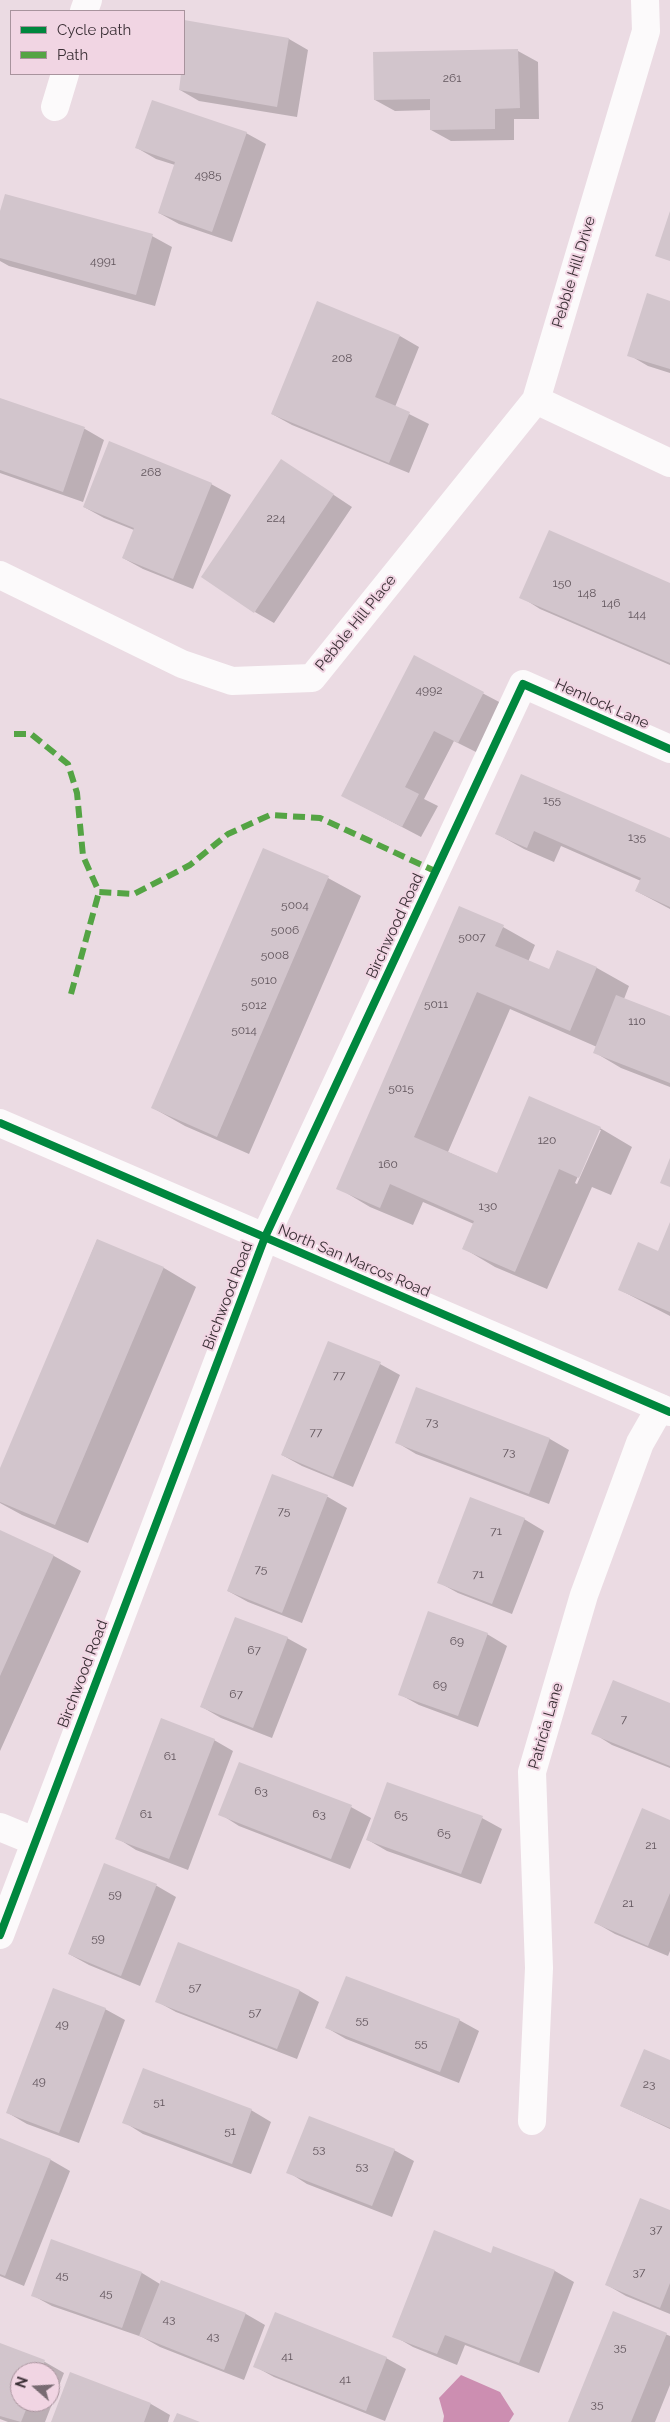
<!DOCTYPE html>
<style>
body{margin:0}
#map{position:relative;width:670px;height:2422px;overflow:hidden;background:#ebdbe3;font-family:Raleway,sans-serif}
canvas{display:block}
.legend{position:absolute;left:10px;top:10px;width:175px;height:65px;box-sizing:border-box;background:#f1d5e3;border:1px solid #a8939d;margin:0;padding:6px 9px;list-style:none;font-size:15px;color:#3a2f35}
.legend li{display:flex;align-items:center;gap:10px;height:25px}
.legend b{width:25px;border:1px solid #a8939d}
.north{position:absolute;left:10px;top:2362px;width:50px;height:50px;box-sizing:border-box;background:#f1d5e3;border:1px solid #a8939d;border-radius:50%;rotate:289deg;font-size:14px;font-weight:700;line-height:20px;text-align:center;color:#3a2f35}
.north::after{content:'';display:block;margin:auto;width:18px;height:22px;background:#786b72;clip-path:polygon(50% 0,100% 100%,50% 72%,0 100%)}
</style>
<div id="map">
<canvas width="670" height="2422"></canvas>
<ul class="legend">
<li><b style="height:6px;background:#00873e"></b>Cycle path</li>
<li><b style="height:6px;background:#54a444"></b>Path</li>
</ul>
<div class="north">N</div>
</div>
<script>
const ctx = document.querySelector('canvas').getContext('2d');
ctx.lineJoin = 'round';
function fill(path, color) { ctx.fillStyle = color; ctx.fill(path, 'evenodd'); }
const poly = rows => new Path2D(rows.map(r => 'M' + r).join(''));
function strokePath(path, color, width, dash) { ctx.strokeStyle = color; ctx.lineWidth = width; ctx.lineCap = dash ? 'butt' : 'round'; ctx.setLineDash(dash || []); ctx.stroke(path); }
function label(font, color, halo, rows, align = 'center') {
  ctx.font = font + ' Raleway,sans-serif'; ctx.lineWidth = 4; ctx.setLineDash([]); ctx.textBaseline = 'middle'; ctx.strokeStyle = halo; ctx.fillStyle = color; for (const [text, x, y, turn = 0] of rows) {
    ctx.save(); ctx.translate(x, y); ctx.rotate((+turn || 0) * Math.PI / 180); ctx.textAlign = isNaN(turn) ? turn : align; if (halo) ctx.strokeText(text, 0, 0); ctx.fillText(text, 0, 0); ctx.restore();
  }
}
fill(poly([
 [461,2375,500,2392,514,2414,509,2422,443,2422,444,2416,439,2398]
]), '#cc8eb1');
fill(poly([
 [184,21,289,39,308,50,297,117,199,101,180,90,184,74],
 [518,51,538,62,539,119,514,119,514,140,451,141,431,130,431,110,395,111,375,100,374,53],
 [246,133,266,144,232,242,179,224,159,213,175,165,156,159,137,148],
 [0,216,152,236,172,247,155,306,9,266,0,261],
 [670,302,670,373,648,366,629,355],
 [400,336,419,347,395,407,429,424,409,473,292,425,272,414],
 [0,400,85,429,104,440,83,502,0,473],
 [281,460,352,507,274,623,255,612],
 [211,484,231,495,193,589,143,569,123,558,134,530,104,518,84,507],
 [670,584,670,665,540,609,521,597],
 [414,657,503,704,478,753,454,741,424,799,438,806,421,837,343,796],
 [522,775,670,840,670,909,636,891,641,881,561,846,554,862,524,849,497,834],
 [264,850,328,878,361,896,249,1154,185,1126,153,1108],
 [503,927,535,945,528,962,549,971,557,951,597,968,629,986,624,999,670,1017,670,1087,621,1068,594,1052,597,1047,510,1009,448,1152,497,1174,600,1128,632,1147,611,1195,592,1187,547,1289,495,1267,463,1248,474,1224,423,1202,413,1225,370,1207,338,1188],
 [598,1130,601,1130,577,1184,575,1183],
 [670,1225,670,1316,620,1290,659,1253],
 [97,1240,164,1268,196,1287,88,1543,22,1515,0,1503,0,1471],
 [328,1343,380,1364,400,1375,353,1487,302,1466,282,1455],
 [416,1389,550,1439,569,1450,549,1504,416,1454,396,1442],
 [273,1475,328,1497,347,1508,302,1623,248,1602,228,1591],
 [524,1519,544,1531,512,1614,458,1593,438,1582],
 [0,1532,54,1556,81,1571,0,1751],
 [487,1634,507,1646,478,1727,419,1705,399,1694],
 [287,1638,307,1649,272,1738,221,1718,202,1707],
 [670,1704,670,1768,612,1745,593,1733],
 [214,1740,233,1751,188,1870,136,1850,117,1838],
 [351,1807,371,1818,350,1869,239,1826,220,1814],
 [482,1818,502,1829,481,1884,387,1851,368,1840],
 [670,1821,670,1951,668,1956,615,1934,596,1923],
 [105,1865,157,1886,176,1897,140,1986,89,1965,69,1954],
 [178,1944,300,1991,319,2002,297,2059,176,2012,156,2001],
 [105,2009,125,2020,79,2143,27,2124,8,2113],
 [459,2020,479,2031,459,2083,346,2039,327,2028],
 [670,2061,670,2129,621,2106],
 [251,2110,271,2122,251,2174,143,2134,124,2122],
 [0,2140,51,2160,70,2171,24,2286,0,2276],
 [394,2150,414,2161,392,2217,307,2184,288,2172],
 [670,2212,670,2314,626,2296,607,2285],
 [494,2248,555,2271,574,2282,539,2373,465,2345,457,2365,413,2347,394,2336,492,2255],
 [142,2273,160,2284,246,2314,265,2325,244,2380,160,2347,142,2337,52,2306,32,2295],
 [614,2313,670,2336,670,2385,655,2422,569,2422],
 [0,2344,45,2362,64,2373,45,2422,8,2422,0,2419],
 [20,2372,50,2372,50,2402,20,2402],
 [386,2358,406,2369,385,2421,274,2377,254,2366],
 [151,2404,170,2415,168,2422,53,2422]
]), '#0003');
fill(poly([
 [184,20,289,38,277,107,179,90,181,74,184,74],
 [518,49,520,108,495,109,495,129,430,130,430,99,374,100,373,52],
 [152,100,247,132,212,232,158,213,175,162,135,148],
 [5,194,153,234,136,295,0,258,0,211],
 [670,211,670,261,655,256],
 [647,293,670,301,670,369,627,356],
 [317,301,400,335,375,397,410,412,389,463,271,414],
 [0,398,85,427,63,492,0,470],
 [109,441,212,483,173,579,122,558,134,528,83,507],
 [281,459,334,494,254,613,201,577],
 [549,530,670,583,670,663,519,598],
 [414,655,484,692,458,743,434,731,405,787,419,794,402,827,341,796],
 [521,774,670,838,670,907,635,891,641,878,534,831,527,848,495,834],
 [263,848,329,876,217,1137,151,1108],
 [459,906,504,925,495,946,549,969,557,950,597,967,570,1031,477,992,414,1137,497,1173,529,1096,601,1127,579,1178,559,1169,515,1272,462,1249,474,1221,390,1184,380,1208,336,1189],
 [616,995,670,1016,670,1083,593,1053],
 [670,1158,670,1187,660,1183],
 [670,1222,670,1312,618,1290,638,1242,658,1251],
 [97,1239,164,1267,55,1525,0,1502,0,1468],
 [328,1341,381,1362,333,1477,281,1455],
 [416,1387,550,1438,529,1494,395,1443],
 [272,1474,328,1495,282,1613,227,1591],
 [470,1497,525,1518,492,1604,437,1583],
 [0,1530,54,1555,0,1676],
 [428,1611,488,1633,458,1716,398,1695],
 [235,1617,288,1637,253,1728,200,1707],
 [613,1680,670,1703,670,1766,591,1734],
 [161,1718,215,1739,169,1859,115,1839],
 [239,1762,352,1805,331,1859,218,1815],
 [387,1782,483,1816,461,1874,366,1840],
 [642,1808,670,1820,670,1893,648,1946,594,1923],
 [104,1863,157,1884,121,1976,68,1954],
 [178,1942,300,1990,277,2049,155,2002],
 [346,1976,460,2019,440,2072,325,2028],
 [53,1988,106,2008,59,2133,6,2113],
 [644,2049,670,2060,670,2128,620,2106],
 [143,2068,252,2109,232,2164,122,2123],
 [309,2116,395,2149,372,2206,286,2173],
 [0,2138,51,2159,5,2276,0,2274],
 [640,2198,670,2210,670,2283,660,2308,605,2285],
 [434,2230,491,2253,493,2246,555,2270,519,2363,445,2335,437,2354,392,2337],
 [51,2239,142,2272,122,2328,31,2296],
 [161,2280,246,2313,224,2370,139,2336],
 [613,2311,667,2333,631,2422,568,2422],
 [275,2312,387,2357,366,2411,253,2367],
 [0,2343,45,2360,41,2372,20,2372,20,2402,29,2402,21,2422,0,2416],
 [70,2372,151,2403,144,2422,51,2422],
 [177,2413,200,2422,173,2422]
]), '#d2c5cc');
strokePath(poly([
 [84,11,88,0],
 [55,107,65,74],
 [536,400,670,463],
 [0,575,182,664,232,681,312,678,536,400,646,31,645,0],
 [0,1827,34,1841],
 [0,1935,265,1237,523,684,670,749],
 [532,2121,539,1968,532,1772,584,1595,640,1443,660,1408]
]), '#fcfafb', 28);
strokePath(poly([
 [0,1123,670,1412]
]), '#fcfafb', 28);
strokePath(poly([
 [14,734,31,734,68,764,77,793,83,856,99,892,134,894,190,865,228,834,270,815,320,818,435,871],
 [71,994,99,892]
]), '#54a444', 6, [12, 6]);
strokePath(poly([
 [0,1123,670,1412],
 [0,1935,265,1237,523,684,670,749]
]), '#00873e', 8);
label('12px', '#61555c', null, [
 ["261",452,78],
 ["4985",208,175],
 ["4991",103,261],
 ["208",342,358],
 ["268",151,472],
 ["224",276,518],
 ["150",562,583],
 ["148",587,593],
 ["146",611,603],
 ["144",637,614],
 ["4992",429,690],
 ["155",552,800],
 ["135",637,837],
 ["5004",295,905],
 ["5006",285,930],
 ["5007",472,937],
 ["5008",275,955],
 ["5010",264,980],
 ["5011",436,1004],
 ["5012",254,1005],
 ["110",637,1021],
 ["5014",244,1030],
 ["5015",401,1088],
 ["120",547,1140],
 ["160",388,1164],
 ["130",488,1206],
 ["77",339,1375],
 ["73",432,1422],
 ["77",316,1432],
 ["73",509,1452],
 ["75",284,1511],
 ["71",496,1531],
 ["75",261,1569],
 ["71",478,1574],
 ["69",457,1641],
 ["67",254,1650],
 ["69",440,1685],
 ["67",236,1694],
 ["7",624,1719],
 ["61",170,1756],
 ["63",261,1791],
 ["61",146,1814],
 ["63",319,1814],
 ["65",401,1815],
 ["65",444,1833],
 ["21",651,1845],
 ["59",115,1894],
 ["21",628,1903],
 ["59",98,1938],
 ["57",195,1987],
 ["57",255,2012],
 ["55",362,2020],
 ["49",62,2024],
 ["55",421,2043],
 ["49",39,2081],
 ["23",649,2084],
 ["51",159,2102],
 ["51",230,2131],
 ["53",319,2149],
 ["53",362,2166],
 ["37",656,2229],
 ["37",639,2272],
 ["45",62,2275],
 ["45",106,2293],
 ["43",169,2319],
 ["43",213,2336],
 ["35",620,2347],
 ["41",287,2356],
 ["41",345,2379],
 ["35",597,2404]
]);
label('15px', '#3a2f35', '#f1d5e3', [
 ["Pebble Hill Drive",574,272,-73],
 ["Pebble Hill Place",356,623,-51],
 ["Hemlock Lane",602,704,24],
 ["Birchwood Road",395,926,-65],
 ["North San Marcos Road",354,1261,23],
 ["Birchwood Road",228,1296,-69],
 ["Birchwood Road",83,1674,-69],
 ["Patricia Lane",546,1726,-74]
]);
</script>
